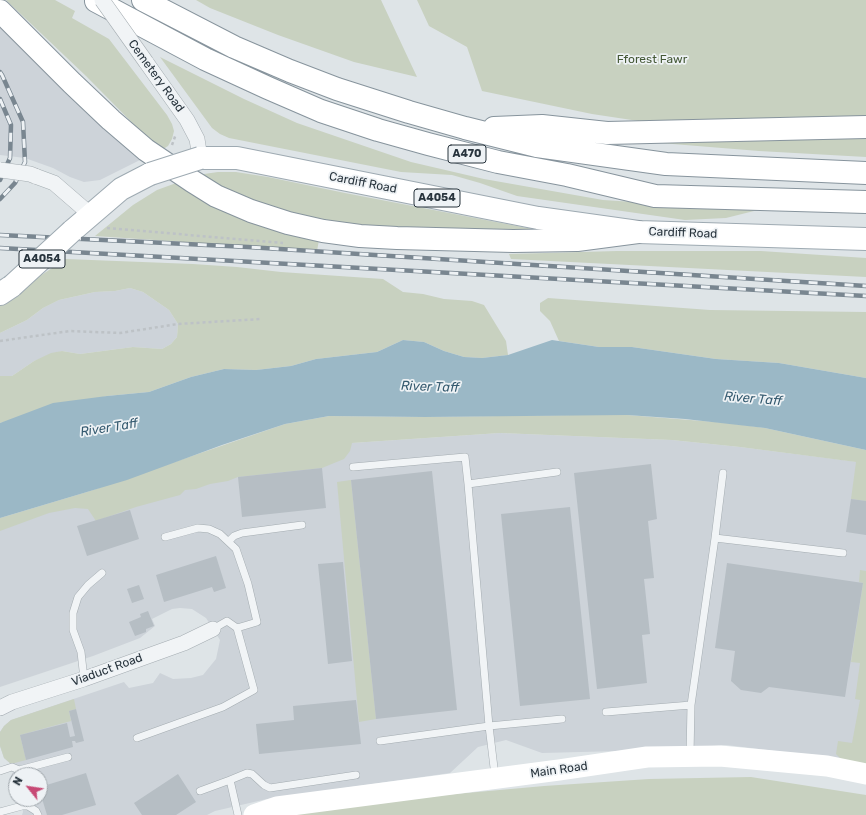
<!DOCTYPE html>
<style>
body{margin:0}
#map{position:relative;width:866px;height:815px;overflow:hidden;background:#dee4e7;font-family:Rubik,sans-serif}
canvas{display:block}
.north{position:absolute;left:8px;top:767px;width:40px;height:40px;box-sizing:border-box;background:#eef2f5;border:1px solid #9fa6ab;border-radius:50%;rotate:300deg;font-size:11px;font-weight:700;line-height:16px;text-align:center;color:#28343d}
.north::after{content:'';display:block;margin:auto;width:14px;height:18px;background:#c74975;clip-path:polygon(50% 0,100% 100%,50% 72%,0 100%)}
</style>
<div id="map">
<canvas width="866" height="815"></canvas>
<div class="north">N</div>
</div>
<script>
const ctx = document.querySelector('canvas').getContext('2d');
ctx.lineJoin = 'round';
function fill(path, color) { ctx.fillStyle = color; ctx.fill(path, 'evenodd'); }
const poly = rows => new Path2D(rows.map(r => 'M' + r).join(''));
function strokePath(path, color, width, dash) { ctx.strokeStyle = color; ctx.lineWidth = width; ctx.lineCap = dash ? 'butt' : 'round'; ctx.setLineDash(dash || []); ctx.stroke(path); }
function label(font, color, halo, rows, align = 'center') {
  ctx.font = font + ' Rubik,sans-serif'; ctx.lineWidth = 3.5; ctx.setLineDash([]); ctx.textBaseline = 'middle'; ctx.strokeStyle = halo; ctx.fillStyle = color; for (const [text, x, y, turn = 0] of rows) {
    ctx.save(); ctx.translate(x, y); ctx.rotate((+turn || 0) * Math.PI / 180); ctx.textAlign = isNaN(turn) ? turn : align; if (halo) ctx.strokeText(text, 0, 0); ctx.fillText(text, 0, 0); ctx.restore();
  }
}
fill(poly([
 [0,26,101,125,140,160,100,180,84,182,70,177,53,168,25,158,0,155],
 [130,288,143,292,169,310,178,324,177,337,171,344,162,349,133,347,80,354,62,351,34,361,12,376,0,376,0,333,27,320,43,308,59,300,95,292,115,291],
 [500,433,672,440,740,447,866,463,866,765,841,759,726,745,658,750,542,753,506,740,478,747,450,773,267,799,215,811,207,815,22,815,23,812,21,802,17,799,40,799,40,775,16,775,16,799,13,797,9,779,13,772,11,764,4,758,0,746,0,732,4,726,11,720,124,682,129,688,153,683,160,673,173,679,191,678,203,675,216,659,220,640,206,618,192,609,180,608,172,609,152,619,155,626,140,638,93,656,0,687,0,518,352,443]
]), '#cdd3d9');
fill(poly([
 [6,0,55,0,75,11,72,18,109,39,167,115,172,124,174,131,172,139,168,146,160,151,86,76],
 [196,0,381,0,417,77,354,62,278,35,210,8],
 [417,0,866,0,866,117,645,122,592,114,482,91,467,47,429,26],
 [160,57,244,99,297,123,411,162,484,179,603,200,758,210,726,218,685,220,517,196,480,183,452,175,401,172,229,138,220,134,212,128],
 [866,137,866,157,759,151,648,142],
 [218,172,236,172,268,177,345,193,543,231,416,230,349,224,303,215,261,204,197,175],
 [179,182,319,240,317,251,95,236,133,205,157,190],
 [617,251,761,251,866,258,866,277,511,259,509,254],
 [66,259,193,264,237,267,281,272,383,279,403,292,423,294,444,299,472,301,484,305,506,341,508,355,482,358,464,357,444,351,424,342,403,340,377,352,316,359,291,366,256,370,224,369,191,377,149,392,107,396,0,423,0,376,12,376,34,361,51,353,62,351,80,354,133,347,162,349,171,344,177,337,178,324,169,310,143,292,130,288,115,291,95,292,59,300,43,308,27,320,0,333,0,302],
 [548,298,710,310,866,312,866,378,779,363,716,359,632,347,599,347,559,341,550,321,540,311,540,303],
 [572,415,627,415,728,423,765,428,866,450,866,501,851,499,856,462,740,447,672,440,500,433,352,443,350,451,344,459,322,468,238,477,228,481,210,484,196,489,185,490,180,495,136,507,96,521,88,509,75,508,49,513,0,531,0,518,90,491,285,424,329,416,425,417],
 [351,480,376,719,359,722,337,482],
 [860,570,866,571,866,774,841,759,836,754,838,741,852,743,860,700,855,699,860,663,851,662,863,583,859,582],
 [74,699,76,709,69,711,71,721,20,735,26,760,11,764,4,758,0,746,0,732,4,726,11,720],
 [751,777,866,795,866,815,276,815,344,804,544,786,649,779]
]), '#c8d1c0');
fill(poly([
 [403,340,424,342,444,351,464,357,482,358,508,355,552,340,599,347,632,347,716,359,779,363,866,378,866,450,765,428,685,419,627,415,425,417,329,416,285,424,222,445,127,480,0,518,0,423,53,403,107,396,149,392,191,377,224,369,256,370,291,366,316,359,377,352]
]), '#9bb8c6');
fill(poly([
 [651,464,657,519,648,521,654,578,644,579,650,634,642,635,647,683,597,689,574,473],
 [322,468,326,508,242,517,238,477],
 [432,471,457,710,376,719,351,480],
 [851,499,866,501,866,535,846,532],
 [570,507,590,699,520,706,501,514],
 [130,510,139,539,87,556,77,526],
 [216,556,226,588,214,592,212,587,164,602,156,575],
 [343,562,352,661,328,664,318,564],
 [727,563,863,583,845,697,769,687,761,693,741,690,731,681,735,651,715,648],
 [139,585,144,599,132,603,127,589],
 [148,611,154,626,146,629,146,632,135,636,129,622,141,617,140,614],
 [356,700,361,744,259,754,256,724,294,720,293,706],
 [76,709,84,741,76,743,75,741,72,741,73,747,26,760,20,735,67,723,70,737,75,736,69,711],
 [86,773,96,805,62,815,47,815,40,792,40,787],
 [178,774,196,802,176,815,142,815,134,803]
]), '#b6bec4');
const lane = poly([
 [353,467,465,457,468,484],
 [165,537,198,528,209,529,220,534,236,549,248,584,257,622,237,628,227,621,213,629],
 [715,538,843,553],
 [229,541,234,536,242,533,302,525],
 [84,679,81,652,73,630,73,613,78,597,88,585,102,573],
 [606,712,691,705],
 [137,738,223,707,254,690,237,628],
 [380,741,489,726,562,719],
 [690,755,691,705,715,538,723,473],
 [0,771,12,767,19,770,68,757],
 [495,776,489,726,468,484,557,472],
 [200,791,230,780],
 [0,812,22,806,28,806,36,811,38,815],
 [238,815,230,780,247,773,252,774,264,785,270,788,356,775]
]);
const street = poly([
 [146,62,187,120,197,139,200,158],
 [35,176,54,183,91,215],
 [0,708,12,702,84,679,184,643,213,629]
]);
const primary = poly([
 [200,158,237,158,538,218,638,232,866,239],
 [72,231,121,189,150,174],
 [0,294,12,286]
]);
const highway = poly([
 [143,0,234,47,290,71,337,89,409,112,465,128,537,146,666,164,866,173],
 [96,1,205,59,268,88,321,111,378,130,428,144,498,162,567,175,655,196,866,202],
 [0,11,72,83,111,120,146,150,192,181,216,196,251,211,288,223,323,231,360,236,397,238,513,241,577,240,638,232],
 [494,128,542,126,607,133,866,127]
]);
strokePath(lane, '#a4acb1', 8);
strokePath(street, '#a4acb1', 16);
strokePath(primary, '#9eaab2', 24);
strokePath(highway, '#87949d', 24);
strokePath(poly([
 [172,145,176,134],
 [107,228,283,243],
 [0,341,70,331,120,333,178,324,261,319]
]), '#bdc2c6', 2.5, [3, 3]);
strokePath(lane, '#f1f4f6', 7);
strokePath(street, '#f1f4f6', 15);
strokePath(poly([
 [254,815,277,807,559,770,647,757,720,756,827,766,866,774]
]), '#fff', 21);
strokePath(primary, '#fff', 22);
strokePath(highway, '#fff', 22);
const rail = poly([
 [0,72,2,75,23,122,25,162,15,183,0,199],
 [0,99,11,125,10,158,0,180],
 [0,235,248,247,866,286],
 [0,248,866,296]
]);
strokePath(rail, '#798690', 4.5);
strokePath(rail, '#eef2f5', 3, [9]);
const streetBridge = poly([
 [102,0,146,62],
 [0,170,30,174,35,176]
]);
const primaryBridge = poly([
 [150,174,200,158],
 [12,286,72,231]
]);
strokePath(streetBridge, '#a4acb1', 16, []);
strokePath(primaryBridge, '#9eaab2', 24, []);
strokePath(streetBridge, '#f1f4f6', 15);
strokePath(primaryBridge, '#fff', 22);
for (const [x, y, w] of [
 [467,154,38],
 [437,198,46],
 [42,259,46]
]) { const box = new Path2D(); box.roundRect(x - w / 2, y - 9, w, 18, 3); ctx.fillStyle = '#eef2f5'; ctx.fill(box); strokePath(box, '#28343d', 1); }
label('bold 11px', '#28343d', null, [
 ["A470",467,154],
 ["A4054",437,198],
 ["A4054",42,259]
]);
label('12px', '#445836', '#eef2f5', [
 ["Fforest Fawr",652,60]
]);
label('12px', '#28343d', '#eef2f5', [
 ["Cemetery Road",156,76,54],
 ["Cardiff Road",363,183,11],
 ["Cardiff Road",683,233,2],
 ["Viaduct Road",107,670,-20],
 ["Main Road",559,770,-8]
]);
label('italic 13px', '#355a6f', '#eef2f5', [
 ["River Taff",430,387,2],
 ["River Taff",753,399,5],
 ["River Taff",109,428,-9]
]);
</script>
